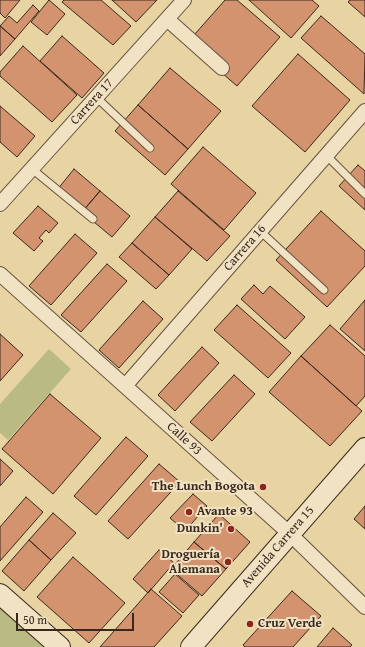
<!DOCTYPE html>
<meta charset="utf-8">
<style>
body{margin:0}
#map{position:relative;width:365px;height:647px;overflow:hidden;background:#e8d3a3;font-family:"Gentium Book Plus",serif}
canvas{display:block}
.scale{position:absolute;left:16px;top:613px;width:118px;height:18px;box-sizing:border-box;border:2px solid #3a281d;border-top:0;padding-left:5px;font-size:12px;line-height:14px;white-space:nowrap;color:#3a281d;-webkit-text-stroke:3px #f0e2c3;paint-order:stroke}
</style>
<div id="map">
<canvas width="365" height="647"></canvas>
<div class="scale">50 m</div>
</div>
<script>
const ctx = document.querySelector('canvas').getContext('2d');
ctx.lineJoin = 'round';
function fill(path, color) { ctx.fillStyle = color; ctx.fill(path, 'evenodd'); }
const poly = rows => new Path2D(rows.map(r => 'M' + r).join(''));
function strokePath(path, color, width, dash) { ctx.strokeStyle = color; ctx.lineWidth = width; ctx.lineCap = dash ? 'butt' : 'round'; ctx.setLineDash(dash || []); ctx.stroke(path); }
function label(font, color, halo, rows, align = 'center') {
  ctx.font = font + ' "Gentium Book Plus",serif'; ctx.lineWidth = 4; ctx.setLineDash([]); ctx.textBaseline = 'middle'; ctx.strokeStyle = halo; ctx.fillStyle = color; for (const [text, x, y, turn = 0] of rows) {
    ctx.save(); ctx.translate(x, y); ctx.rotate((+turn || 0) * Math.PI / 180); ctx.textAlign = isNaN(turn) ? turn : align; if (halo) ctx.strokeText(text, 0, 0); ctx.fillText(text, 0, 0); ctx.restore();
  }
}
fill(poly([
 [49,349,71,369,8,440,0,433,0,404],
 [0,602,51,647,0,647]
]), '#babb83');
const building = poly([
 [0,0,20,0,5,18,0,13,0,0],
 [49,0,65,14,47,35,31,22,49,0],
 [64,0,101,0,131,26,113,45,62,2,64,0],
 [112,0,157,0,136,22,112,0],
 [225,0,237,0,280,37,237,86,187,43,225,0],
 [249,0,312,0,319,6,291,38,249,0],
 [350,0,365,0,365,17,348,2,350,0],
 [33,5,39,11,15,39,0,26,9,16,17,23,33,5],
 [321,16,365,54,364,94,301,38,321,16],
 [0,26,15,39,0,56,0,26],
 [62,36,104,73,82,98,40,61,62,36],
 [23,46,77,95,52,122,0,76,0,72,23,46],
 [298,54,350,100,305,152,252,106,298,54],
 [170,68,221,111,188,149,138,105,170,68],
 [138,105,188,149,165,175,115,131,138,105],
 [0,106,35,136,17,157,0,142,0,106],
 [203,147,256,193,224,230,171,184,203,147],
 [358,165,365,171,365,210,339,186,358,165],
 [74,169,100,191,82,212,57,190,74,169],
 [100,191,130,216,112,237,82,212,100,191],
 [178,191,230,236,207,261,155,217,178,191],
 [38,206,58,223,49,233,46,230,39,238,43,241,34,251,13,233,38,206],
 [321,211,365,251,365,266,327,307,276,260,321,211],
 [155,217,192,249,169,275,132,243,155,217],
 [75,234,97,253,51,305,29,286,75,234],
 [132,243,169,275,156,289,119,257,132,243],
 [107,264,127,281,81,332,61,315,107,264],
 [254,285,263,294,270,286,305,317,285,339,241,299,254,285],
 [365,300,365,351,340,329,365,300],
 [143,301,163,319,119,368,99,350,143,301],
 [237,305,291,353,268,378,214,330,237,305],
 [330,325,365,356,365,396,356,406,301,356,330,325],
 [0,334,23,355,0,381,0,334],
 [202,347,219,363,175,411,158,395,202,347],
 [301,356,362,411,330,446,269,392,301,356],
 [234,375,255,394,212,441,190,422,234,375],
 [50,394,101,438,53,494,2,449,50,394],
 [126,437,148,456,96,515,74,496,126,437],
 [0,459,13,471,0,486,0,459],
 [159,464,180,482,128,539,108,521,159,464],
 [193,494,207,506,185,531,170,518,193,494],
 [26,497,43,512,0,561,0,527,26,497],
 [365,506,365,529,354,519,365,506],
 [53,513,76,533,51,560,29,540,53,513],
 [219,514,250,542,226,569,194,542,219,514],
 [29,540,51,560,24,591,2,571,29,540],
 [194,542,226,569,202,596,171,569,194,542],
 [159,550,174,563,148,593,133,579,159,550],
 [73,557,125,603,89,643,37,597,73,557],
 [175,574,199,595,183,613,159,592,175,574],
 [151,589,182,616,154,647,100,647,151,589],
 [292,591,321,616,293,647,245,647,243,645,292,591],
 [333,628,352,645,350,647,317,647,333,628]
]);
fill(building, '#d3936e');
strokePath(building, '#3a281d', 1);
const lane = poly([
 [96,97,150,148],
 [326,155,365,194],
 [32,169,93,219],
 [260,231,324,290]
]);
const street = poly([
 [167,19,222,68],
 [0,204,184,0],
 [0,274,289,533,365,607],
 [125,386,365,111]
]);
const secondary = poly([
 [0,594,60,647],
 [191,647,365,448]
]);
strokePath(lane, '#66533e', 9);
strokePath(street, '#66533e', 16);
strokePath(secondary, '#3a281d', 22);
strokePath(lane, '#f0e2c3', 7);
strokePath(street, '#f0e2c3', 14);
strokePath(secondary, '#f0e2c3', 20);
for (const [x, y, r, color] of [
 [263,487,4,"#8f2418"],
 [189,512,4,"#8f2418"],
 [231,529,4,"#8f2418"],
 [228,562,4,"#8f2418"],
 [250,624,4,"#8f2418"]
]) { const dot = new Path2D(); dot.arc(x, y, r, 0, 2 * Math.PI); ctx.fillStyle = color; ctx.fill(dot); strokePath(dot, '#f0e2c3', 1.5); }
label('13px', '#3a281d', '#f0e2c3', [
 ["Carrera 17",92,102,-48],
 ["Carrera 16",245,248,-49],
 ["Calle 93",184,439,42],
 ["Avenida Carrera 15",278,547,-49]
]);
label('bold 13px', '#3a281d', '#f0e2c3', [
 ["The Lunch Bogota",255,487],
 ["Avante 93",197,512,"left"],
 ["Dunkin'",223,529],
 ["Droguería",220,555],
 ["Alemana",220,570],
 ["Cruz Verde",258,624,"left"]
], 'right');
</script>
